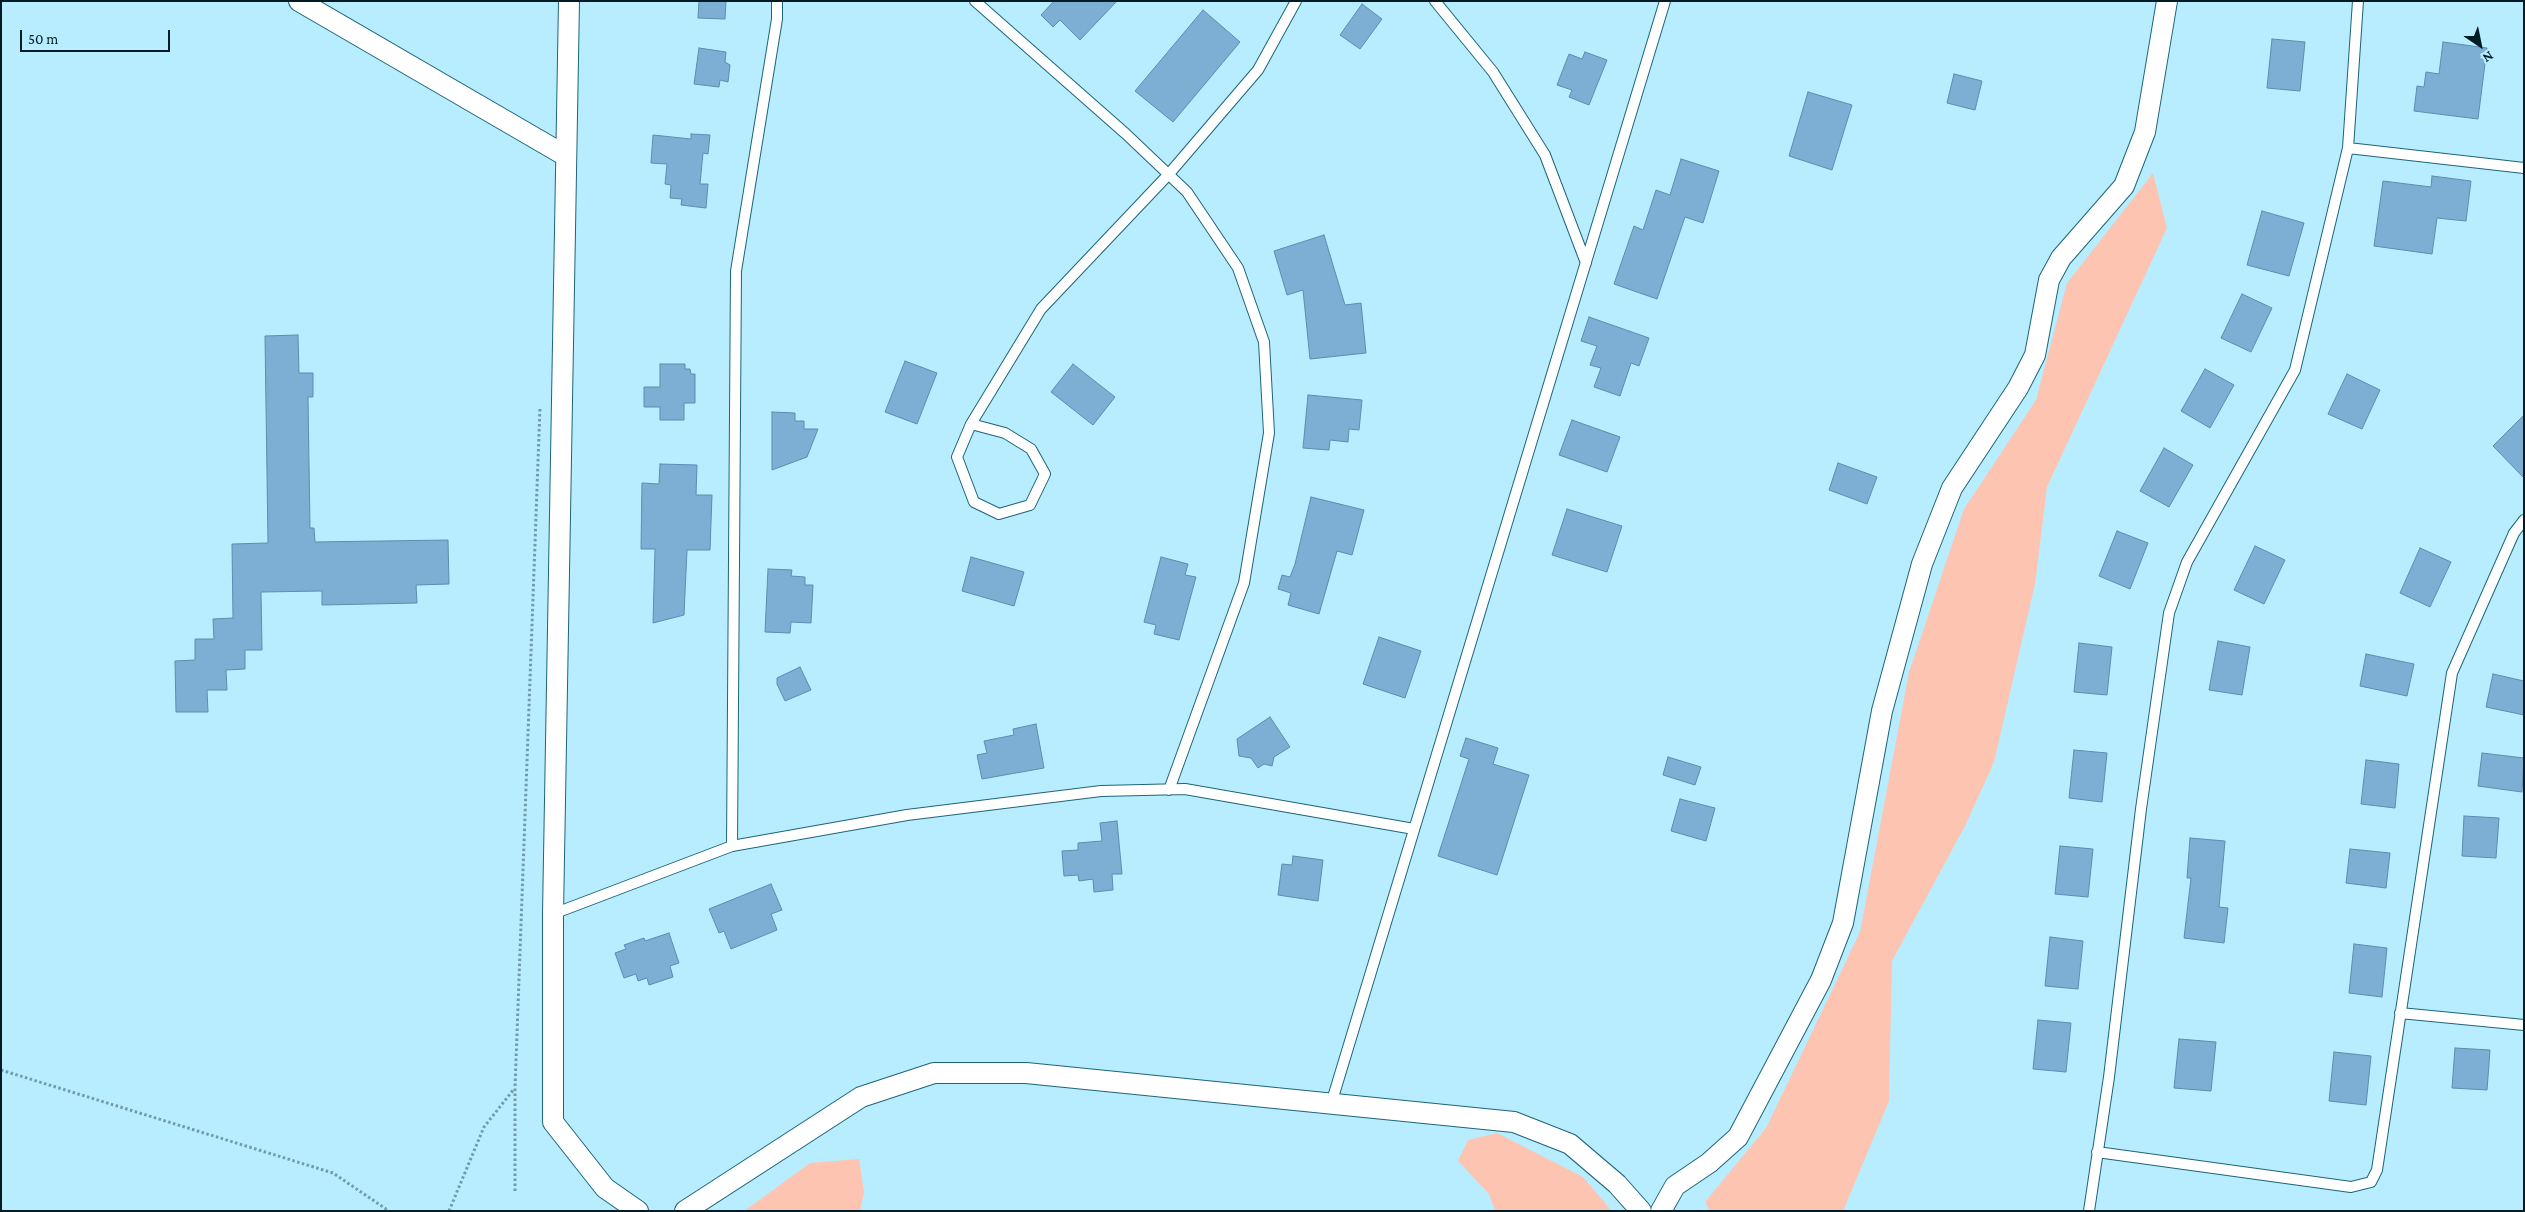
<!DOCTYPE html>
<style>
body{margin:0}
#map{position:relative;width:2525px;height:1212px;overflow:hidden;background:#b7edff;font-family:"Crimson Pro",serif}
canvas{display:block}
.frame{position:absolute;inset:0;border:2px solid #001b23;pointer-events:none}
.north{position:absolute;left:2455px;top:20px;width:50px;height:50px;-webkit-text-stroke:4px #b7edff;paint-order:stroke;rotate:146deg;font-size:14px;font-weight:700;line-height:20px;text-align:center;color:#001b23}
.north::after{content:'';display:block;margin:auto;width:18px;height:22px;background:#001b23;clip-path:polygon(50% 0,100% 100%,50% 72%,0 100%)}
.scale{position:absolute;left:20px;top:30px;width:150px;height:22px;box-sizing:border-box;border:2px solid #001b23;border-top:0;padding-left:6px;font-size:15px;line-height:18px;white-space:nowrap;color:#001b23;-webkit-text-stroke:4px #b7edff;paint-order:stroke}
</style>
<div id="map">
<canvas width="2525" height="1212"></canvas>
<div class="frame"></div>
<div class="north">N</div>
<div class="scale">50 m</div>
</div>
<script>
const ctx = document.querySelector('canvas').getContext('2d');
ctx.lineJoin = 'round';
function fill(path, color) { ctx.fillStyle = color; ctx.fill(path, 'evenodd'); }
const poly = rows => new Path2D(rows.map(r => 'M' + r).join(''));
function strokePath(path, color, width, dash) { ctx.strokeStyle = color; ctx.lineWidth = width; ctx.lineCap = dash ? 'butt' : 'round'; ctx.setLineDash(dash || []); ctx.stroke(path); }
fill(poly([
 [2153,173,2167,228,2047,487,2035,584,1994,762,1966,824,1892,961,1889,1101,1843,1211,1710,1211,1705,1202,1766,1128,1860,932,1909,672,1964,509,2036,400,2067,283],
 [1497,1133,1583,1177,1612,1211,1495,1211,1489,1194,1458,1161,1468,1140],
 [859,1159,864,1192,860,1211,744,1211,810,1163]
]), '#fdc5b1');
const building = poly([
 [699,1,726,1,725,19,698,18,699,1],
 [1054,1,1117,1,1080,40,1060,20,1053,27,1041,15,1054,1],
 [1362,4,1382,19,1360,49,1340,35,1362,4],
 [1203,10,1240,42,1173,122,1135,91,1203,10],
 [2272,39,2305,42,2300,91,2267,88,2272,39],
 [2443,42,2487,48,2478,119,2414,111,2417,86,2424,87,2426,72,2439,74,2443,42],
 [699,48,726,52,725,62,730,65,728,82,720,80,719,87,694,84,699,48],
 [1585,52,1607,60,1589,105,1569,97,1572,90,1557,85,1569,54,1582,59,1585,52],
 [1954,74,1982,81,1975,110,1947,103,1954,74],
 [1808,92,1852,105,1832,170,1789,156,1808,92],
 [691,134,710,135,708,154,703,153,700,184,708,184,706,208,681,205,682,199,670,198,671,185,665,184,667,164,651,163,653,135,691,139,691,134],
 [1681,159,1719,171,1703,223,1685,217,1657,299,1614,284,1634,226,1643,230,1656,190,1670,195,1681,159],
 [2432,176,2471,181,2466,221,2437,218,2432,254,2374,246,2383,181,2431,187,2432,176],
 [2262,211,2304,223,2289,276,2247,265,2262,211],
 [1324,235,1345,305,1361,303,1366,353,1310,359,1303,290,1287,295,1274,251,1324,235],
 [2242,294,2272,308,2251,352,2221,338,2242,294],
 [1589,317,1649,338,1639,366,1631,363,1620,396,1594,387,1601,368,1590,365,1597,346,1581,341,1589,317],
 [298,335,299,373,313,373,313,397,308,397,310,528,314,528,315,542,448,540,449,584,416,585,417,603,322,605,322,591,261,592,262,650,245,650,245,669,226,670,227,690,207,690,208,712,176,712,175,661,195,660,195,639,214,639,213,619,233,618,232,544,268,543,265,336,298,335],
 [905,361,937,373,917,424,885,412,905,361],
 [660,364,685,364,685,369,690,369,691,374,695,374,695,403,684,403,684,420,660,420,660,407,644,407,644,387,660,387,660,364],
 [1073,364,1115,397,1093,425,1051,392,1073,364],
 [2205,369,2234,385,2210,428,2181,411,2205,369],
 [2347,374,2380,390,2362,429,2328,414,2347,374],
 [1308,395,1362,400,1359,430,1349,429,1348,442,1330,440,1329,450,1303,448,1308,395],
 [772,412,795,413,795,421,804,421,804,429,818,429,807,457,772,470,772,412],
 [2524,415,2524,478,2493,446,2524,415],
 [1572,420,1620,437,1607,472,1559,455,1572,420],
 [2164,448,2193,465,2169,507,2140,491,2164,448],
 [1838,463,1877,477,1867,504,1829,490,1838,463],
 [660,464,697,465,696,495,712,495,710,550,687,550,684,615,653,623,655,549,641,549,642,483,659,484,660,464],
 [1311,497,1364,510,1352,555,1337,551,1319,614,1288,605,1291,593,1278,589,1282,575,1290,577,1295,564,1311,497],
 [1567,509,1622,526,1607,572,1552,555,1567,509],
 [2117,531,2148,543,2130,589,2099,576,2117,531],
 [2255,546,2285,560,2264,604,2234,590,2255,546],
 [2420,548,2451,562,2430,607,2400,593,2420,548],
 [971,557,1024,572,1014,606,962,591,971,557],
 [1161,557,1188,564,1185,575,1196,577,1179,640,1154,634,1156,625,1144,622,1161,557],
 [768,569,792,570,791,576,805,577,805,585,813,585,811,623,791,622,790,633,765,632,768,569],
 [1379,637,1421,651,1405,698,1363,684,1379,637],
 [2218,641,2250,647,2242,695,2209,690,2218,641],
 [2079,643,2112,647,2107,695,2074,692,2079,643],
 [2366,654,2414,664,2407,696,2360,686,2366,654],
 [800,667,811,690,785,701,777,684,777,678,800,667],
 [2493,674,2524,681,2524,715,2486,707,2493,674],
 [1270,717,1290,747,1274,757,1272,766,1264,764,1258,768,1251,758,1239,756,1237,739,1270,717],
 [1036,724,1044,768,982,779,977,755,987,753,984,741,1014,735,1013,729,1036,724],
 [1466,738,1498,748,1493,764,1529,775,1497,875,1438,856,1469,759,1460,756,1466,738],
 [2074,750,2107,753,2102,802,2069,798,2074,750],
 [2482,753,2524,758,2522,792,2478,786,2482,753],
 [1668,757,1701,767,1695,785,1663,775,1668,757],
 [2366,760,2399,764,2395,808,2361,804,2366,760],
 [1680,799,1715,808,1706,841,1671,831,1680,799],
 [2464,816,2499,818,2496,858,2462,856,2464,816],
 [1117,821,1122,874,1112,874,1113,890,1094,892,1093,879,1079,881,1078,875,1064,876,1062,851,1078,850,1078,843,1102,841,1100,823,1117,821],
 [2190,838,2225,841,2219,907,2228,908,2224,943,2184,938,2191,878,2187,878,2190,838],
 [2060,846,2093,849,2088,897,2055,894,2060,846],
 [2350,849,2390,853,2386,888,2346,883,2350,849],
 [1293,856,1323,860,1318,901,1278,895,1282,864,1292,865,1293,856],
 [771,884,782,910,771,914,777,930,731,949,724,931,719,933,709,909,771,884],
 [669,933,679,963,670,966,673,977,649,985,647,978,638,981,636,974,624,978,615,953,626,949,624,945,644,938,645,941,669,933],
 [2050,937,2083,941,2078,989,2045,986,2050,937],
 [2354,944,2387,948,2382,997,2349,993,2354,944],
 [2038,1020,2071,1023,2066,1072,2033,1069,2038,1020],
 [2179,1039,2216,1042,2211,1091,2174,1088,2179,1039],
 [2455,1048,2490,1050,2487,1090,2452,1088,2455,1048],
 [2334,1052,2371,1056,2366,1105,2329,1101,2334,1052]
]);
fill(building, '#7cafd3');
strokePath(building, '#5b8db0', 1);
const service = poly([
 [975,1,1126,134,1187,192,1238,268,1264,342,1269,433,1244,583,1169,790],
 [1435,1,1493,72,1545,155,1586,263],
 [2348,148,2524,168],
 [971,424,1005,433,1031,449,1045,474,1030,505,999,514,974,502,957,457,971,424,1041,309,1168,175,1258,70,1296,1],
 [732,846,907,815,1101,791,1185,789,1414,829],
 [553,914,732,846,736,271,777,19,777,1],
 [2400,1013,2524,1025],
 [1331,1104,1665,1],
 [2097,1152,2351,1187,2371,1182,2377,1170,2452,673,2514,533,2524,520],
 [2089,1211,2109,1077,2141,809,2169,613,2187,562,2295,370,2348,148,2358,1]
]);
const minor = poly([
 [299,1,566,156],
 [569,1,553,914,553,1122,605,1188,638,1211],
 [685,1211,861,1097,934,1073,1026,1073,1514,1122,1570,1144,1617,1184,1641,1211],
 [1661,1211,1675,1186,1709,1163,1738,1137,1821,980,1843,923,1882,711,1922,564,1952,488,2018,388,2035,355,2049,280,2061,258,2124,186,2145,132,2167,1]
]);
strokePath(service, '#1d6579', 12);
strokePath(minor, '#1d6579', 22);
strokePath(poly([
 [1,1070,333,1173,389,1211],
 [515,1191,515,1088,540,407],
 [449,1211,484,1127,514,1089]
]), '#709caa', 3, [2.5, 2.5]);
strokePath(service, '#fff', 10);
strokePath(minor, '#fff', 20);
</script>
